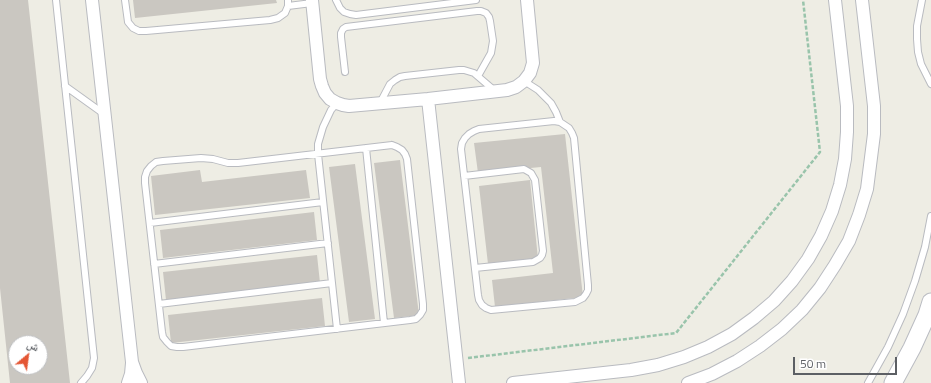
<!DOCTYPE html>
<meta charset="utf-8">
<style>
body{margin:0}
#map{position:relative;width:931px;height:383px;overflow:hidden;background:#eeede4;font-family:"Titillium Web","Noto Naskh Arabic",sans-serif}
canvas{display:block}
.north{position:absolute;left:8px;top:335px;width:40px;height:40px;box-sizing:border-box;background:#fff;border:1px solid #bebfc1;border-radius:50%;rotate:29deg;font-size:11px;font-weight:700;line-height:16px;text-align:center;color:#5c5f64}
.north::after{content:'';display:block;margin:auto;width:14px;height:18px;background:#e45634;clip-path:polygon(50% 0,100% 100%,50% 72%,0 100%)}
.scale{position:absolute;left:793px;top:357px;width:104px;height:18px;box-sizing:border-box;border:2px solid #5c5f64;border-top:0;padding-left:5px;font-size:12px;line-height:14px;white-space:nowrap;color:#5c5f64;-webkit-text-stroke:3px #fff;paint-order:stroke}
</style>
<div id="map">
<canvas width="931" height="383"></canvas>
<div class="north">ش</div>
<div class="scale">50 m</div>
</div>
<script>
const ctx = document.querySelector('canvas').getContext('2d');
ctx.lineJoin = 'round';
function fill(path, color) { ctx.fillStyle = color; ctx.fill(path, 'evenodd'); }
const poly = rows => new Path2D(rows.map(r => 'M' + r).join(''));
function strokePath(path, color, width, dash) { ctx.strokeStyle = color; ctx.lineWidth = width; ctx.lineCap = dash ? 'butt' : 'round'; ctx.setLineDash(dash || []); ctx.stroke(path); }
fill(poly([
 [0,0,28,0,70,383,10,383,0,288],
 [16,343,40,343,40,367,16,367],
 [133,0,276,0,277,3,135,18],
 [565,134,583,297,495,307,492,280,553,273,541,167,478,173,474,143],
 [400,160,419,315,394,318,374,163],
 [355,164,375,319,349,322,329,167],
 [200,170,202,182,306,170,310,198,155,215,151,176],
 [530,180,538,259,488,264,479,186],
 [314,212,317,240,163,258,160,230],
 [317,255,320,283,166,300,163,272],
 [322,298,325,326,171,343,168,315]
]), '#cac7c1');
const lane = poly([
 [56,0,94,358,92,368,87,376,81,383],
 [125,0,128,22,133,28,139,31,146,31,270,20,278,18,285,13,288,6,288,0],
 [336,0,340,8,344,12,350,14,356,15,476,0],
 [922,0,917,26,917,39,918,52,921,64,931,84],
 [288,6,312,3],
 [345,72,341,37,341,33,343,29,346,27,477,11,481,11,486,13,489,17,490,21,493,41,491,53,478,76],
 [524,81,538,90,551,103,556,112,560,122],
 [65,86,104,114],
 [337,103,331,110,323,127,318,144,318,154,337,329],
 [380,103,390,84,395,80,400,77,405,76,459,70,464,70,474,73,495,91],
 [554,121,560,122,569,128,572,133,574,138,588,285,588,290,586,294,583,298,575,302,491,310,486,308,482,305,479,300,478,295,461,149,462,143,465,138,469,134,474,131,479,129,554,121],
 [392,145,397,147,402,150,405,154,407,159,423,304,423,310,420,315,416,319,410,320,183,347,177,347,171,346,167,342,163,337,162,332,145,183,145,177,147,171,151,166,156,162,163,161,201,158,213,159,228,163,238,163,392,145],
 [366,148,384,323],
 [464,176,524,169,531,173,535,180,543,251,542,255,540,258,533,262,475,268],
 [150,223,323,202],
 [154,264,328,243],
 [159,304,332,283],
 [868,383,888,347,903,314,915,281,925,247,931,216]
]);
const street = poly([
 [92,0,132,362,136,373,141,383],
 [312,0,320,79,322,86,325,93,330,99,337,103,343,105,349,106,428,99,507,90,516,87,524,81,530,73,533,63,527,0],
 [428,99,459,383],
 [128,383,131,374,132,363],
 [513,383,631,370,658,365,684,357,708,347,732,334,754,318,774,301,792,281,808,259,821,236,832,211,840,185,845,159,847,132,847,106,835,0],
 [688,383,712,374,737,361,760,346,782,329,802,310,820,288,835,265,849,241,859,215,867,189,874,134,874,106,862,0]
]);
const secondary = poly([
 [893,383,912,348,927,315,931,302]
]);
strokePath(lane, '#b9bbc0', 8);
strokePath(street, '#b9bbc0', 14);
strokePath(secondary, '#babcc2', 19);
strokePath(poly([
 [468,358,676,333,820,152,803,0]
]), '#99c4ab', 2.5, [4, 2]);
strokePath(lane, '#fff', 6);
strokePath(street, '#fff', 12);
strokePath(secondary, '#fff', 17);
</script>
